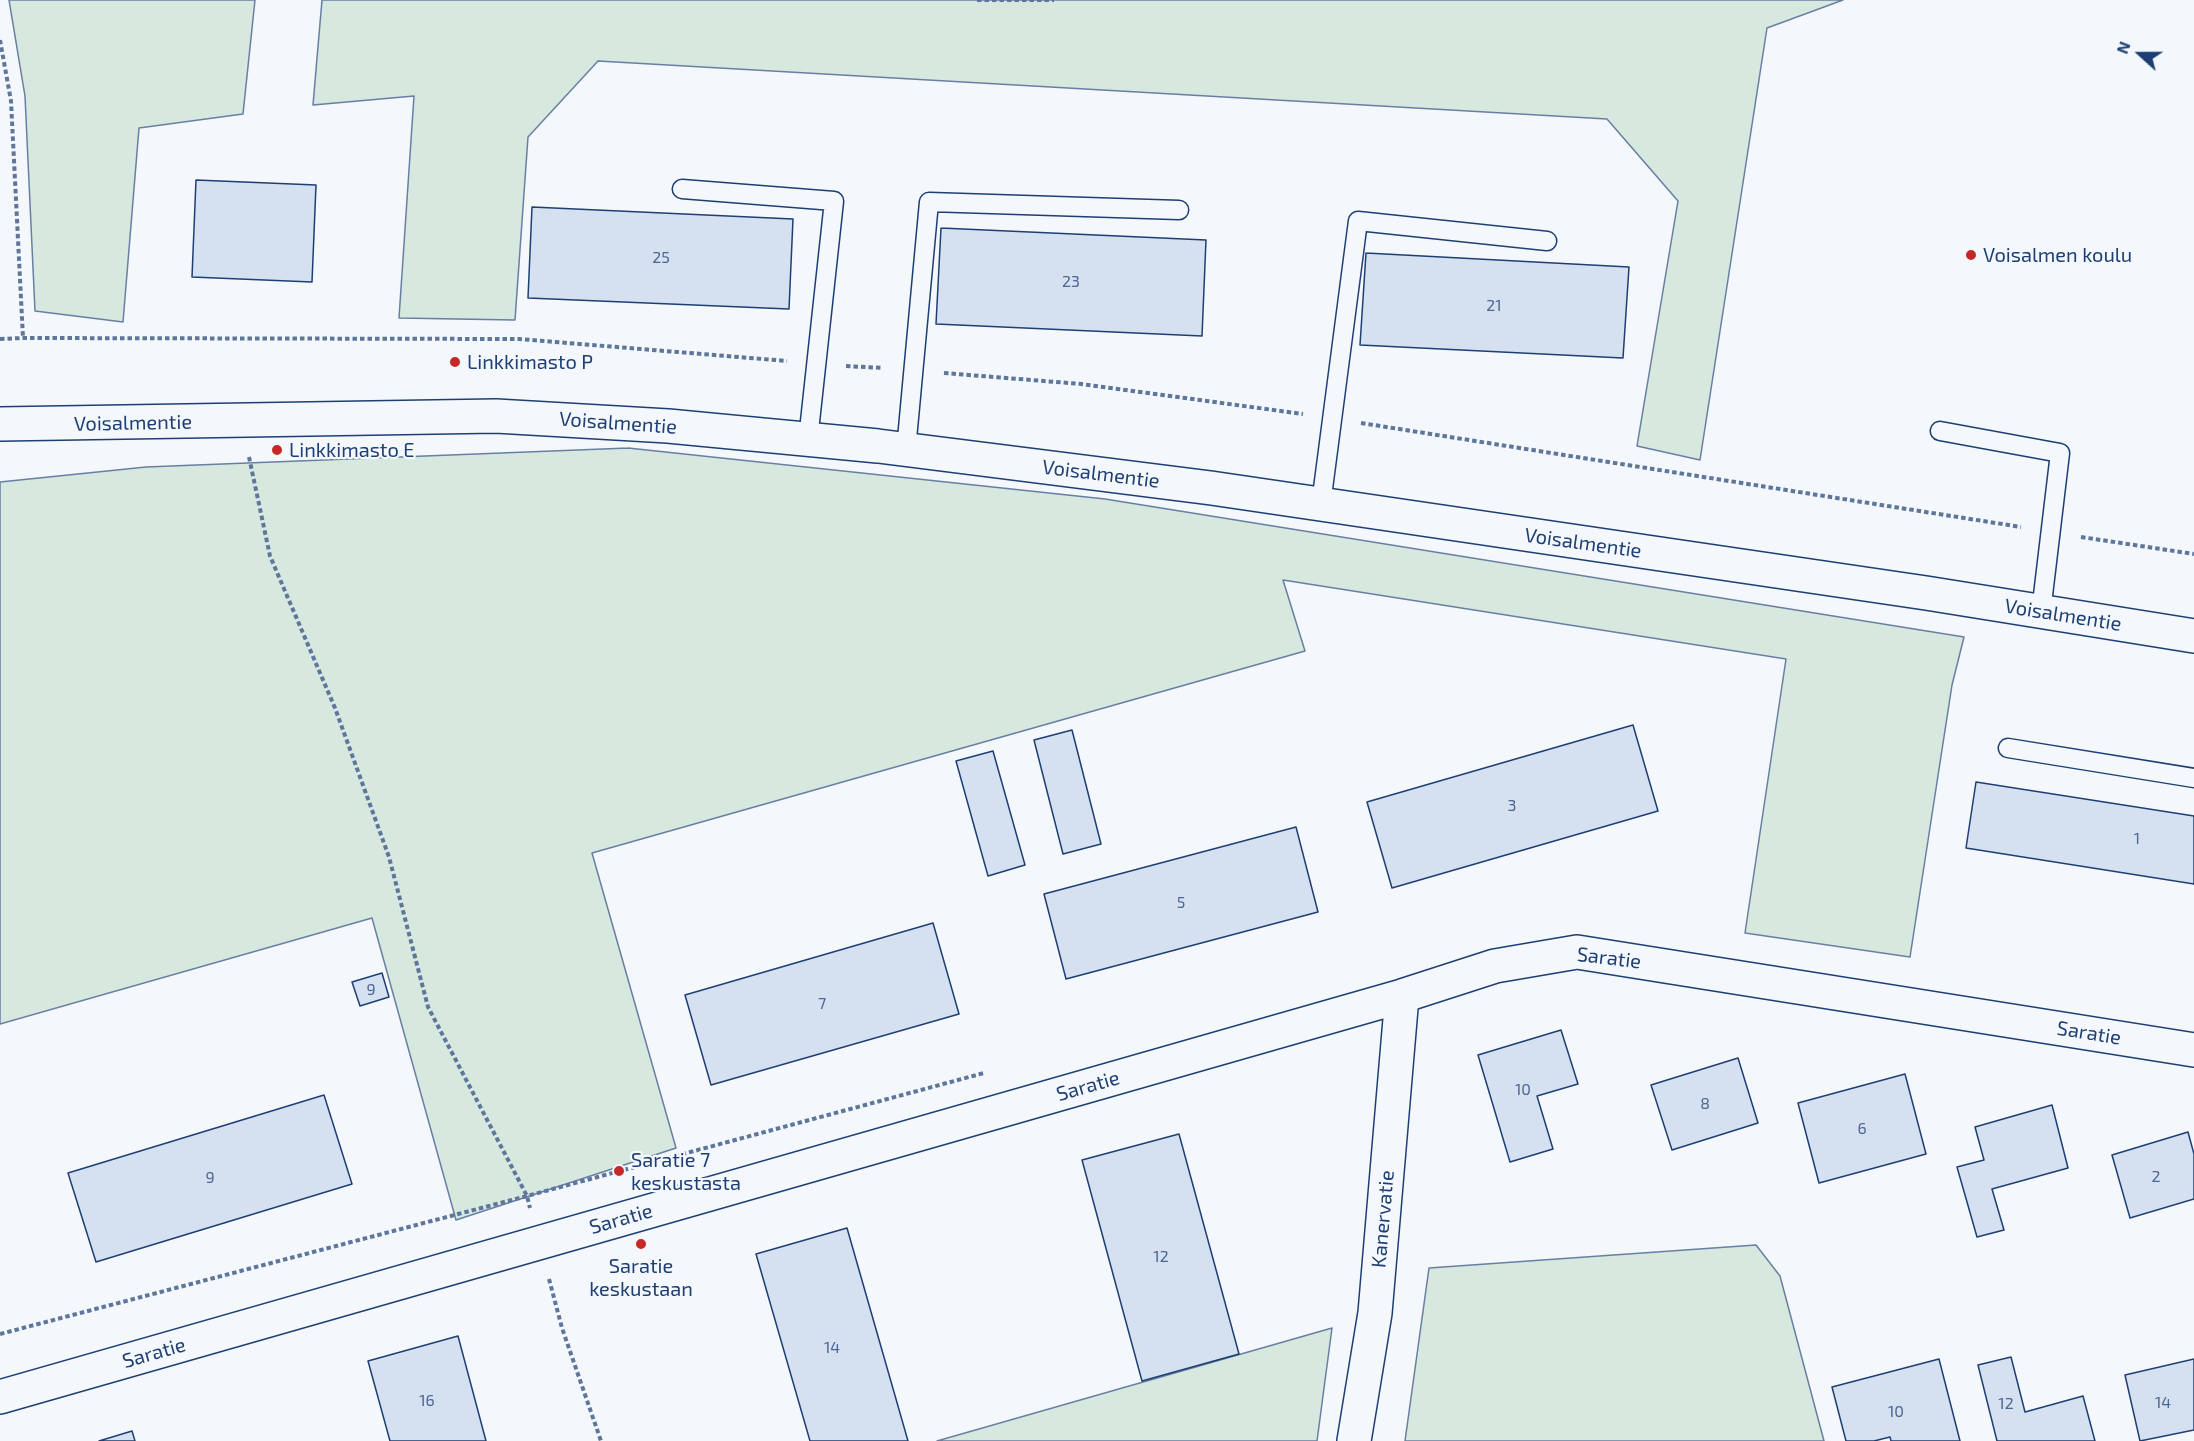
<!DOCTYPE html>
<style>
body{margin:0}
#map{position:relative;width:2194px;height:1441px;overflow:hidden;background:#f4f7fb;font-family:"Exo 2",sans-serif}
canvas{display:block}
.north{position:absolute;left:2110px;top:24px;width:60px;height:60px;-webkit-text-stroke:4px #f4f7fb;paint-order:stroke;rotate:291deg;font-size:16px;font-weight:700;line-height:24px;text-align:center;color:#1d3f73}
.north::after{content:'';display:block;margin:auto;width:21px;height:27px;background:#1d3f73;clip-path:polygon(50% 0,100% 100%,50% 72%,0 100%)}
</style>
<div id="map">
<canvas width="2194" height="1441"></canvas>
<div class="north">N</div>
</div>
<script>
const ctx = document.querySelector('canvas').getContext('2d');
ctx.lineJoin = 'round';
function fill(path, color) { ctx.fillStyle = color; ctx.fill(path, 'evenodd'); }
const poly = rows => new Path2D(rows.map(r => 'M' + r).join(''));
function strokePath(path, color, width, dash) { ctx.strokeStyle = color; ctx.lineWidth = width; ctx.lineCap = dash ? 'butt' : 'round'; ctx.setLineDash(dash || []); ctx.stroke(path); }
function label(font, color, halo, rows, align = 'center') {
  ctx.font = font + ' "Exo 2",sans-serif'; ctx.lineWidth = 4.5; ctx.setLineDash([]); ctx.textBaseline = 'middle'; ctx.strokeStyle = halo; ctx.fillStyle = color; for (const [text, x, y, turn = 0] of rows) {
    ctx.save(); ctx.translate(x, y); ctx.rotate((+turn || 0) * Math.PI / 180); ctx.textAlign = isNaN(turn) ? turn : align; if (halo) ctx.strokeText(text, 0, 0); ctx.fillText(text, 0, 0); ctx.restore();
  }
}
const green = poly([
 [9,0,255,0,243,114,139,128,123,322,35,311,25,96,9,0],
 [322,0,1843,0,1767,28,1700,460,1637,446,1678,201,1607,119,598,61,528,137,515,320,399,318,414,96,313,105,322,0],
 [628,448,1105,499,1964,637,1952,685,1910,957,1745,933,1786,659,1283,580,1305,651,592,853,676,1148,456,1220,372,918,0,1024,0,482,146,467,628,448],
 [1756,1245,1780,1276,1824,1441,1405,1441,1429,1268,1756,1245],
 [1332,1328,1317,1441,937,1441,1332,1328]
]);
fill(green, '#d7e8df');
strokePath(green, '#687fa3', 1.5);
const building = poly([
 [196,180,316,185,312,282,192,277,196,180],
 [532,207,793,219,789,309,528,298,532,207],
 [941,228,1206,240,1202,336,936,324,941,228],
 [1366,253,1629,267,1623,358,1360,345,1366,253],
 [1633,725,1658,811,1392,888,1367,802,1633,725],
 [1072,730,1101,844,1063,854,1034,740,1072,730],
 [993,751,1025,865,988,876,956,761,993,751],
 [1976,782,2194,816,2194,884,1966,848,1976,782],
 [1296,827,1318,912,1066,979,1044,894,1296,827],
 [933,923,959,1014,711,1085,685,995,933,923],
 [382,973,389,997,360,1006,352,982,382,973],
 [1561,1030,1578,1084,1537,1096,1553,1149,1510,1162,1478,1055,1561,1030],
 [1738,1058,1758,1123,1672,1150,1651,1085,1738,1058],
 [1905,1074,1926,1154,1819,1183,1798,1103,1905,1074],
 [324,1095,352,1184,96,1262,68,1173,324,1095],
 [2052,1105,2068,1168,1992,1189,2004,1230,1977,1237,1957,1167,1984,1160,1975,1127,2052,1105],
 [2188,1132,2194,1154,2194,1199,2130,1218,2112,1155,2188,1132],
 [1179,1134,1239,1354,1142,1381,1082,1160,1179,1134],
 [847,1228,908,1441,810,1441,756,1254,847,1228],
 [458,1336,486,1441,390,1441,368,1361,458,1336],
 [2011,1357,2025,1412,2083,1396,2095,1441,1997,1441,1978,1365,2011,1357],
 [1939,1359,1960,1441,1891,1441,1890,1437,1874,1441,1846,1441,1832,1387,1939,1359],
 [2194,1359,2194,1430,2140,1441,2125,1375,2194,1359],
 [132,1431,135,1441,99,1441,132,1431]
]);
fill(building, '#d5e0f0');
strokePath(building, '#1d3f73', 1.5);
const lane = poly([
 [682,189,834,201,808,440],
 [1940,431,2060,453,2041,612],
 [906,450,929,202,1179,210],
 [1321,504,1358,221,1547,241],
 [2008,748,2194,778]
]);
const street = poly([
 [0,1397,1402,996,1495,966,1577,952,2194,1050],
 [1354,1441,1375,1313,1402,996]
]);
const secondary = poly([
 [0,424,496,416,668,426,878,446,1211,488,1926,593,2194,636]
]);
strokePath(lane, '#1d3f73', 21);
strokePath(street, '#1d3f73', 36);
strokePath(secondary, '#1d3f73', 36);
strokePath(poly([
 [977,0,1054,0],
 [0,40,11,101,23,338],
 [0,339,23,338,519,339,787,361],
 [846,366,883,368],
 [944,373,1081,384,1303,414],
 [1361,423,2021,527],
 [249,457,270,556,335,708,389,857,428,1007,527,1196,530,1208],
 [2081,537,2194,554],
 [549,1279,562,1328,601,1441],
 [0,1334,527,1196,984,1073]
]), '#5e769c', 4, [4.5, 3]);
strokePath(lane, '#f4f7fb', 18);
strokePath(street, '#f4f7fb', 33);
strokePath(secondary, '#f4f7fb', 33);
for (const [x, y, r, color] of [
 [1971,255,6,"#c62828"],
 [455,362,6,"#c62828"],
 [277,450,6,"#c62828"],
 [619,1171,6,"#c62828"],
 [641,1244,6,"#c62828"]
]) { const dot = new Path2D(); dot.arc(x, y, r, 0, 2 * Math.PI); ctx.fillStyle = color; ctx.fill(dot); strokePath(dot, '#f4f7fb', 2); }
label('16px', '#4b6792', null, [
 ["25",661,258],
 ["23",1071,282],
 ["21",1494,306],
 ["3",1512,806],
 ["1",2137,839],
 ["5",1181,903],
 ["9",371,990],
 ["7",822,1004],
 ["10",1523,1090],
 ["8",1705,1104],
 ["6",1862,1129],
 ["2",2156,1177],
 ["9",210,1178],
 ["12",1161,1257],
 ["14",832,1348],
 ["16",427,1401],
 ["14",2163,1403],
 ["12",2006,1404],
 ["10",1896,1412]
]);
label('20px', '#1d3f73', '#f4f7fb', [
 ["Voisalmen koulu",1983,255],
 ["Linkkimasto P",467,362],
 ["Linkkimasto E",289,450],
 ["Saratie 7",631,1160],
 ["keskustasta",631,1183],
 ["Saratie",641,1266,"center"],
 ["keskustaan",641,1289,"center"]
], 'left');
label('20px', '#1d3f73', '#f4f7fb', [
 ["Voisalmentie",133,423,-1],
 ["Voisalmentie",618,423,4],
 ["Voisalmentie",1101,474,7],
 ["Voisalmentie",1583,543,8],
 ["Voisalmentie",2063,615,9],
 ["Saratie",1609,958,7],
 ["Saratie",2089,1033,9],
 ["Saratie",1088,1086,-16],
 ["Saratie",621,1219,-16],
 ["Kanervatie",1383,1219,-85],
 ["Saratie",154,1353,-16]
]);
</script>
